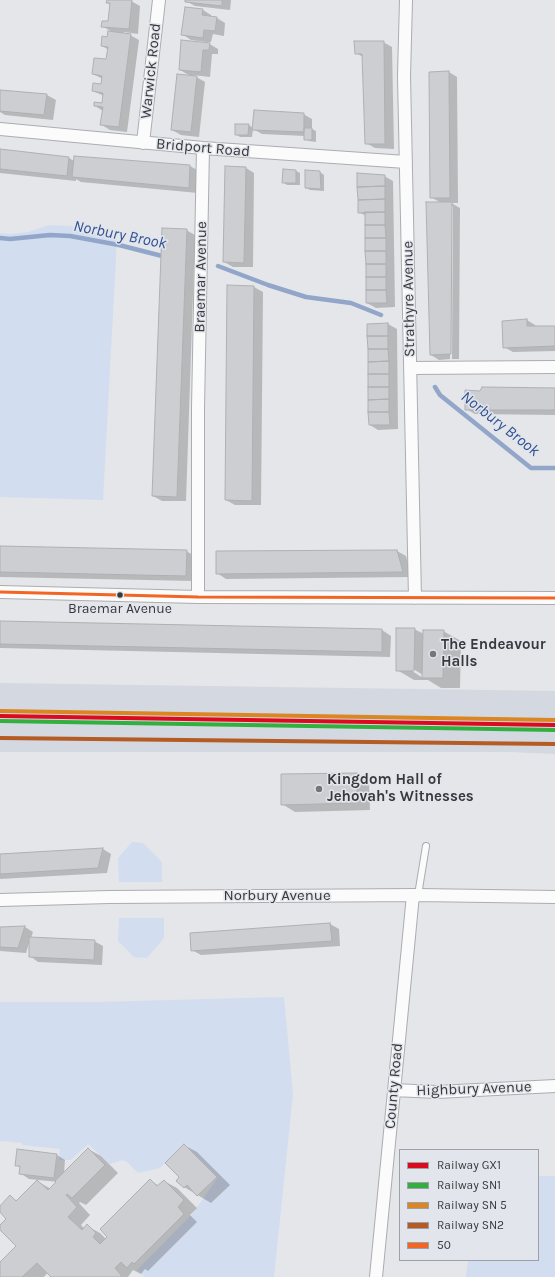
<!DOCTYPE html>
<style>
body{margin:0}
#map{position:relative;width:555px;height:1277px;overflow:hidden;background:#e4e6e9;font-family:Karla,sans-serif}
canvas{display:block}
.legend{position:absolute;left:399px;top:1149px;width:140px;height:112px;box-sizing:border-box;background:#e2e5eb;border:1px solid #9ea0a5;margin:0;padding:5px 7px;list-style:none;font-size:12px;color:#38393c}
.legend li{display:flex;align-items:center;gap:8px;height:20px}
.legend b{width:20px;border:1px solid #9ea0a5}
</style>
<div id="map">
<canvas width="555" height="1277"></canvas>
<ul class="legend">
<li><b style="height:5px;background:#dc0a1e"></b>Railway GX1</li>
<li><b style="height:5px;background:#33af40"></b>Railway SN1</li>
<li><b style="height:5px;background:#da8622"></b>Railway SN 5</li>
<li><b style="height:5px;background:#b55b24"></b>Railway SN2</li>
<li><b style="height:5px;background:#f26522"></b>50</li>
</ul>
</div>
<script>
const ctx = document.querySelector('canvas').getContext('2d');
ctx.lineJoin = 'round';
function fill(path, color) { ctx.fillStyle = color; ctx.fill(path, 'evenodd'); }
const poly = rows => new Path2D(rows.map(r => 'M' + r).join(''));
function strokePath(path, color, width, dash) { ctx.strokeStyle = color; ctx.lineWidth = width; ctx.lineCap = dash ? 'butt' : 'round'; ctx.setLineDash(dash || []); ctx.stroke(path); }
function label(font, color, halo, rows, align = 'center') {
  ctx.font = font + ' Karla,sans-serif'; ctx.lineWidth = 3; ctx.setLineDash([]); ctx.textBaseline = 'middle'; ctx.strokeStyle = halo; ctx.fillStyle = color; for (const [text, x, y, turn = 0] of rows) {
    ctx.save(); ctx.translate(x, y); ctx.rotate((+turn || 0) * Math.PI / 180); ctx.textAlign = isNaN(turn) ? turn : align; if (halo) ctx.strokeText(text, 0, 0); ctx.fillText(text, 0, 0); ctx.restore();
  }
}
fill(poly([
 [0,683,555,691,555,754,510,752,0,752]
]), '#d4d8e0');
fill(poly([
 [49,225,71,226,117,239,103,500,0,497,0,233,10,234,28,232],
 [132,842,143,843,162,862,162,882,119,882,118,858],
 [119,918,164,918,164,938,147,958,134,957,118,941],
 [284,997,293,1094,274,1277,145,1277,137,1270,193,1213,218,1177,184,1143,160,1168,138,1173,127,1162,122,1160,110,1164,88,1144,71,1160,59,1160,60,1149,22,1145,22,1143,0,1141,0,1002,97,1002],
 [538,1176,555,1176,555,1277,466,1277,468,1260,538,1260]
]), '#d3ddf0');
fill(poly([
 [108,0,131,1,140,6,138,34,124,32,123,34,130,35,139,40,127,132,110,130,102,125,103,111,95,106,103,104,104,96,93,91,102,86,103,79,93,74,107,60,109,50,102,46,114,33,102,26,109,23,111,5,107,3],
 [186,0,231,0,230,10,195,6,186,1],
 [203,10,211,15,211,17,217,18,225,23,224,36,213,34,211,42,206,42,218,49,218,54,212,54,210,77,193,75,205,82,199,137,181,135,172,130,192,77,180,70,206,43,206,42,191,40,182,34],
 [383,42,392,47,394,149,375,148,366,143,363,57,356,53],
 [449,72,457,77,458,203,451,203,460,208,459,359,452,359,453,206,451,206,450,359,439,360,431,355,441,203,431,197],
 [0,91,47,95,56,100,53,120,5,115,0,112],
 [303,114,312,119,312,129,316,131,316,142,309,141,305,139,305,136,262,134,253,129,252,137,240,137,236,134,249,125,253,128],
 [0,150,69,158,74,161,190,166,199,171,198,193,81,182,76,179,76,181,0,173],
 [246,168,254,173,253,267,233,267,224,262],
 [296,171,300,173,300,185,287,185,283,182],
 [306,171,320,172,324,175,324,191,310,190,306,188],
 [384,176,393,181,395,307,376,308,367,303,366,216,359,212],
 [186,230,195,235,186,501,162,501,153,496],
 [228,286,254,287,263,292,261,505,235,505,226,500],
 [527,320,535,325,536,327,555,327,555,351,513,352,504,347],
 [388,324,397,329,398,429,378,430,370,425],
 [555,389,555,415,475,414,466,409,480,392],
 [0,547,186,551,195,556,195,581,0,577],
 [397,551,406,556,411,577,226,579,217,573],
 [0,622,382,630,391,636,390,657,0,648],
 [414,629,424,634,443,631,461,641,460,688,441,688,428,680,414,680,397,670],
 [410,667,423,675,423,678,409,669],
 [356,774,369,781,370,810,295,812,282,804],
 [103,849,111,854,107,873,0,879,0,855],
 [330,924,339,929,340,946,201,955,192,950,191,934],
 [25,927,33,932,31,938,94,941,103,946,102,965,38,962,30,956,29,943,26,953,0,951,0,928],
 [184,1145,197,1152,230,1185,211,1203,184,1187,181,1177],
 [88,1149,101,1156,118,1173,86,1205,80,1202,79,1203,90,1215,81,1225,84,1228,87,1226,100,1233,106,1239,150,1180,159,1186,164,1181,177,1188,197,1208,190,1215,197,1222,148,1271,145,1269,141,1274,133,1270,128,1277,53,1277,48,1272,44,1277,0,1277,0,1264,17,1246,0,1229,0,1226,8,1219,0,1211,0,1207,10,1197,18,1201,37,1181,51,1189,58,1182,29,1179,20,1173,21,1168,16,1165,57,1155,65,1160,64,1173]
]), '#0003');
strokePath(poly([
 [0,238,10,239,50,235,70,236,119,245,166,257],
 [218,266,268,285,306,297,351,303,381,315],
 [435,387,440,395,531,468,555,468]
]), '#92a6ca', 4.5);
const building = poly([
 [107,0,132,0,129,29,101,27,102,21,108,21,110,3,106,3,107,0],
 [185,0,222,0,222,6,185,2,185,0],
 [185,7,203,9,202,15,217,17,215,31,204,30,203,38,181,35,185,7],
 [108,31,131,34,119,127,100,125,103,107,94,106,94,102,102,103,103,93,92,91,93,83,101,84,102,76,92,74,94,58,106,59,108,47,101,46,102,36,107,37,108,31],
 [181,40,210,43,209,50,203,50,201,72,179,70,181,40],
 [354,41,384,41,385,144,365,144,362,54,355,54,354,41],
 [449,71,450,198,430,198,429,72,449,71],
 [177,74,197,76,191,132,171,130,177,74],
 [0,90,47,94,44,115,0,111,0,90],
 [254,110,304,113,304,132,252,130,254,110],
 [235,124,249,124,248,135,235,135,235,124],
 [304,128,312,128,312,140,304,140,304,128],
 [0,149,69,157,67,176,0,169,0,149],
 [74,156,190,165,189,188,72,177,74,156],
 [225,166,246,167,244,263,223,262,225,166],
 [283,169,296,170,296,183,282,183,283,169],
 [305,170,320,171,321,189,305,188,305,170],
 [357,173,385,175,385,186,357,187,357,173],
 [385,186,385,199,358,200,357,187,385,186],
 [385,199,385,212,358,213,358,200,385,199],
 [426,202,452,202,451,354,430,355,426,202],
 [365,212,385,212,385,225,365,225,365,212],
 [365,225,385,225,386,238,365,238,365,225],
 [162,228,187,229,177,497,152,496,162,228],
 [365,238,386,238,386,251,365,251,365,238],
 [365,251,386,251,386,264,366,264,365,251],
 [366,264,386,264,386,277,366,277,366,264],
 [366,277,386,277,386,290,366,290,366,277],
 [227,285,254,286,252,501,225,500,227,285],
 [366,290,386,290,387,303,366,303,366,290],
 [527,319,527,326,555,326,555,346,503,348,502,321,527,319],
 [388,323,388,336,367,336,367,324,388,323],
 [367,336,388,336,388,349,368,349,367,336],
 [368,349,388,349,389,361,368,362,368,349],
 [389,361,389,374,368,374,368,362,389,361],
 [368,374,389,374,389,387,368,387,368,374],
 [368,387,389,387,389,399,368,400,368,387],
 [482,387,555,388,555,410,465,410,465,390,480,391,482,387],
 [389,399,389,412,368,412,368,400,389,399],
 [368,412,389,412,390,425,369,425,368,412],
 [0,546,187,550,186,576,0,572,0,546],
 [397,550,403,572,216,574,216,551,397,550],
 [0,621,382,629,382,652,0,644,0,621],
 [396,628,415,628,414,671,396,671,396,628],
 [423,630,444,630,443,678,422,678,423,630],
 [357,773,357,803,281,805,281,774,357,773],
 [103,848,98,868,0,874,0,854,103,848],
 [330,923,332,941,191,951,190,933,330,923],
 [25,926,18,948,0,947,0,927,25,926],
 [29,937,95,940,94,960,29,957,29,937],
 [184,1144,217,1177,197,1196,187,1185,184,1188,176,1181,179,1177,165,1163,184,1144],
 [88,1148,105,1165,72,1198,67,1194,66,1195,77,1207,68,1217,82,1230,87,1224,96,1233,93,1237,100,1244,107,1237,100,1229,150,1179,157,1186,164,1180,184,1200,178,1207,184,1214,134,1264,132,1262,127,1268,121,1262,115,1268,121,1275,121,1277,51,1277,37,1263,22,1277,0,1277,0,1262,16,1246,0,1230,0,1225,6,1219,0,1212,0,1206,10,1195,16,1201,37,1180,48,1190,56,1182,55,1181,88,1148],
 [17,1149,57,1154,54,1178,19,1174,20,1166,15,1166,17,1149]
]);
fill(building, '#ccced1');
strokePath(building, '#afb0b3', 1);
const service = poly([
 [418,895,426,846]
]);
const minor = poly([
 [406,0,404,76,415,598],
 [0,129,203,148,406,162],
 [143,143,159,0],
 [410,368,555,367],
 [0,592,198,597,555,598],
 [198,597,198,408,203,148],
 [0,900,109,897,418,895,555,897],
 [394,1090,437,1092,555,1086],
 [376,1277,413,895]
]);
strokePath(service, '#abadaf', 8);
strokePath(minor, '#abadaf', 14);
strokePath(service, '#fbfbfc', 6);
strokePath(minor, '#fbfbfc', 12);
strokePath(poly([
 [0,592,198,597,555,598]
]), '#f26522', 3);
strokePath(poly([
 [0,716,555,725]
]), '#dc0a1e', 4);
strokePath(poly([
 [0,721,555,730]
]), '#33af40', 4);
strokePath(poly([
 [0,711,555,720]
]), '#da8622', 4);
strokePath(poly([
 [0,738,555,744]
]), '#b55b24', 4);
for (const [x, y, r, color] of [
 [120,595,3.5,"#38393c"],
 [433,654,4,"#747679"],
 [319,789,4,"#747679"]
]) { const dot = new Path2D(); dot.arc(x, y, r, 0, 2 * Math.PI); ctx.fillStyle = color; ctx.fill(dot); strokePath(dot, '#e2e5eb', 1.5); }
label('14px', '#38393c', '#e2e5eb', [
 ["Braemar Avenue",120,609]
]);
label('15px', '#38393c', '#e2e5eb', [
 ["Warwick Road",151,71,-84],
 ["Bridport Road",203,148,5],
 ["Braemar Avenue",201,277,-89],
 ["Strathyre Avenue",409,299,-91],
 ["Norbury Avenue",277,896],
 ["County Road",394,1086,-85],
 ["Highbury Avenue",474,1089,-2]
]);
label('bold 15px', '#38393c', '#e2e5eb', [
 ["The Endeavour",441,645],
 ["Halls",441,662],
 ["Kingdom Hall of",327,780],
 ["Jehovah's Witnesses",327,797]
], 'left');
label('italic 16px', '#305192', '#e2e5eb', [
 ["Norbury Brook",120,235,11],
 ["Norbury Brook",500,424,38]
]);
</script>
